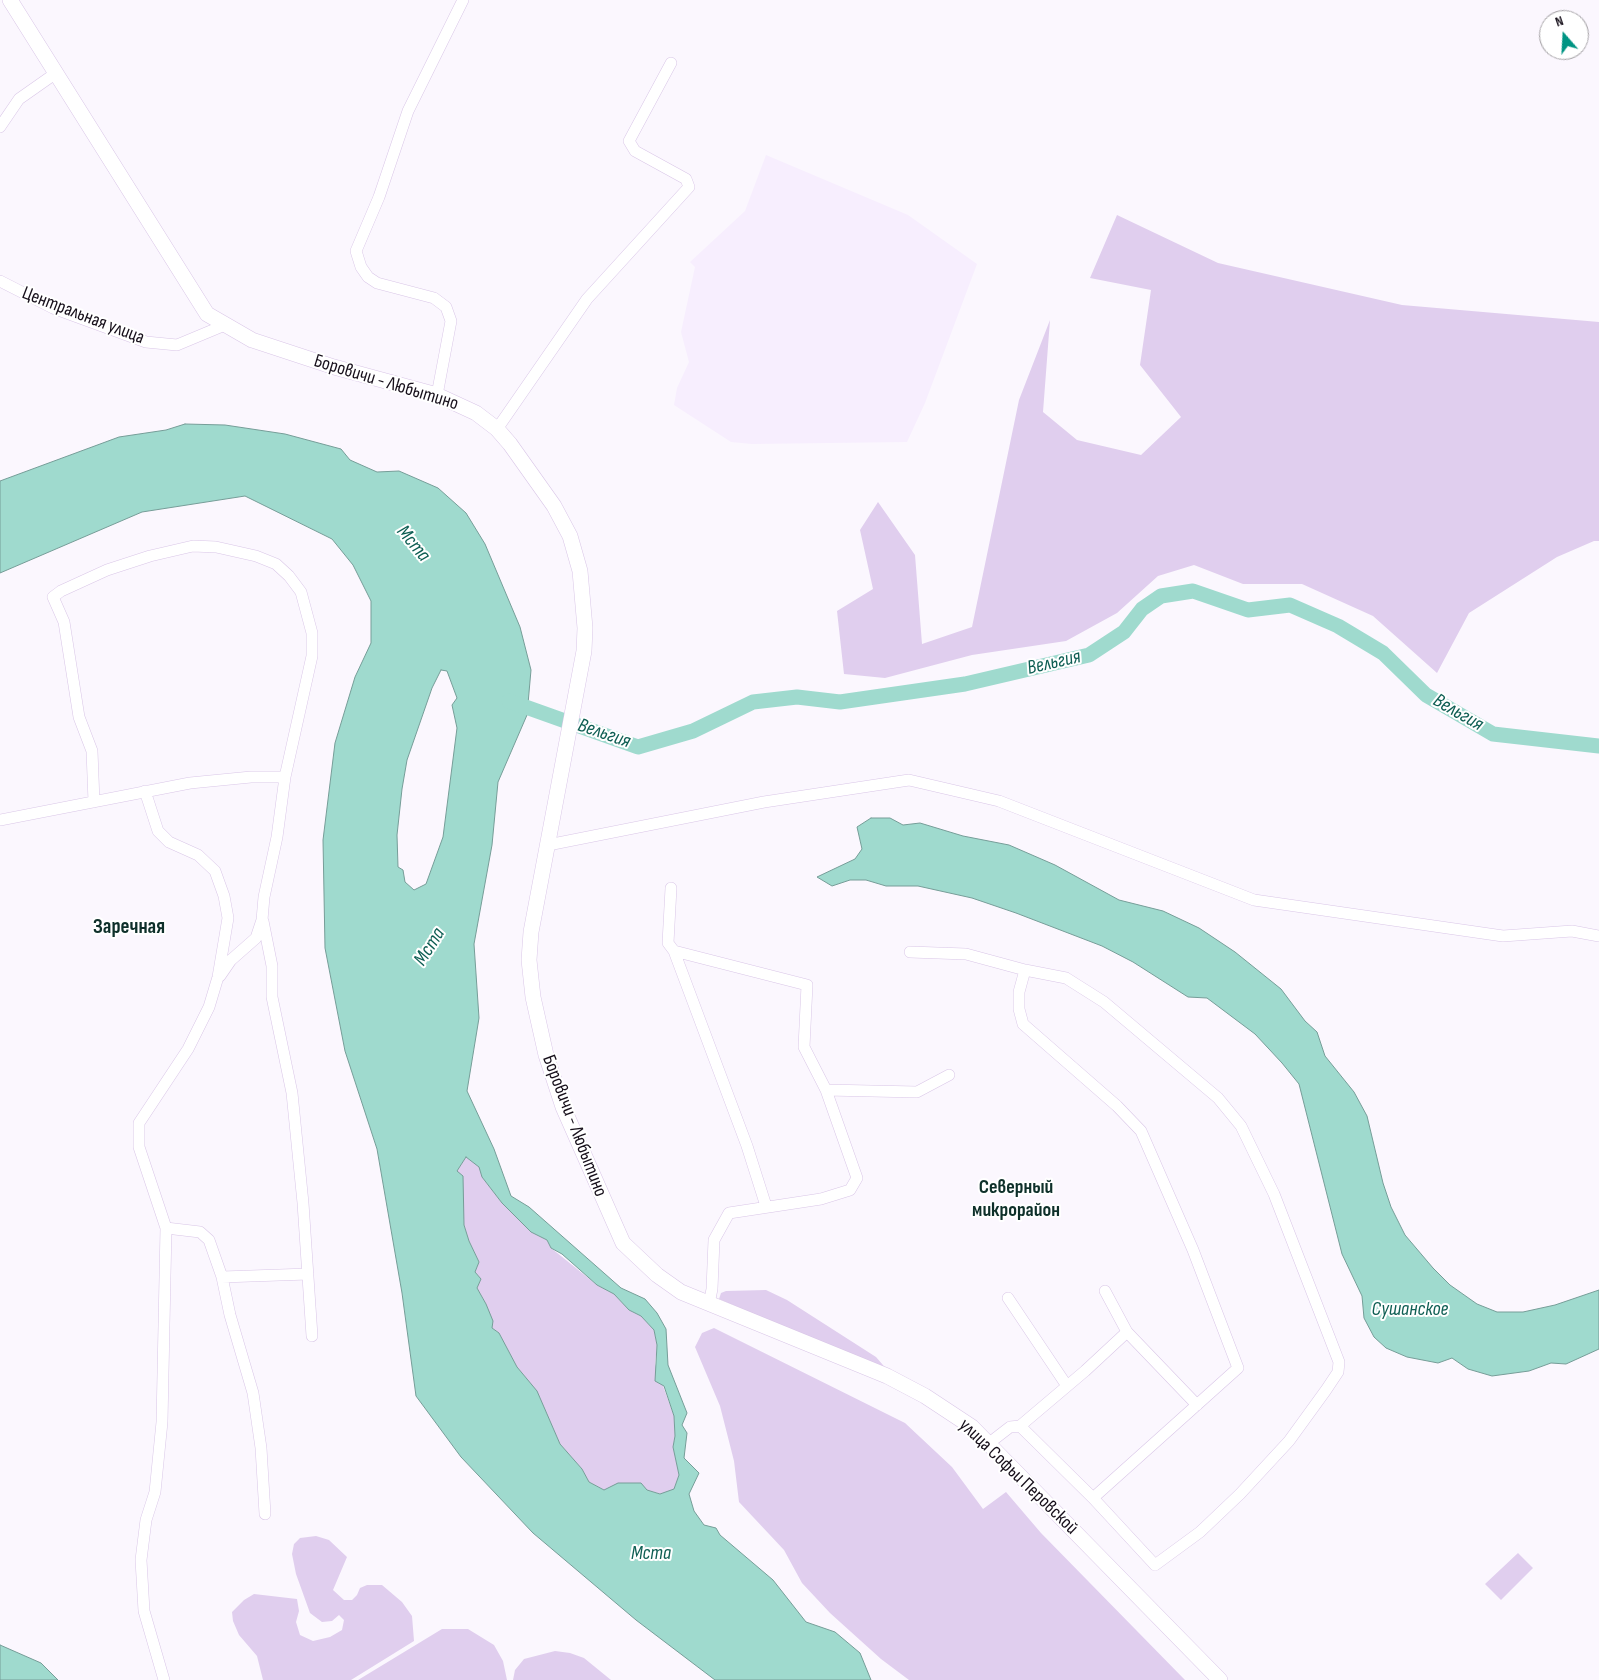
<!DOCTYPE html>
<meta charset="utf-8">
<style>
body{margin:0}
#map{position:relative;width:1599px;height:1680px;overflow:hidden;background:#fbf7fe;font-family:"Sofia Sans Condensed",sans-serif}
canvas{display:block}
.north{position:absolute;left:1539px;top:10px;width:50px;height:50px;box-sizing:border-box;background:#fff;border:1px solid #a29fa3;border-radius:50%;rotate:341deg;font-size:14px;font-weight:700;line-height:20px;text-align:center;color:#160f1a}
.north::after{content:'';display:block;margin:auto;width:18px;height:22px;background:#009483;clip-path:polygon(50% 0,100% 100%,50% 72%,0 100%)}
</style>
<div id="map">
<canvas width="1599" height="1680"></canvas>
<div class="north">N</div>
</div>
<script>
const ctx = document.querySelector('canvas').getContext('2d');
ctx.lineJoin = 'round';
function fill(path, color) { ctx.fillStyle = color; ctx.fill(path, 'evenodd'); }
const poly = rows => new Path2D(rows.map(r => 'M' + r).join(''));
function strokePath(path, color, width, dash) { ctx.strokeStyle = color; ctx.lineWidth = width; ctx.lineCap = dash ? 'butt' : 'round'; ctx.setLineDash(dash || []); ctx.stroke(path); }
function label(font, color, halo, rows, align = 'center') {
  ctx.font = font + ' "Sofia Sans Condensed",sans-serif'; ctx.lineWidth = 4; ctx.setLineDash([]); ctx.textBaseline = 'middle'; ctx.strokeStyle = halo; ctx.fillStyle = color; for (const [text, x, y, turn = 0] of rows) {
    ctx.save(); ctx.translate(x, y); ctx.rotate((+turn || 0) * Math.PI / 180); ctx.textAlign = isNaN(turn) ? turn : align; if (halo) ctx.strokeText(text, 0, 0); ctx.fillText(text, 0, 0); ctx.restore();
  }
}
fill(poly([
 [766,155,908,215,977,264,925,403,907,442,752,444,731,442,674,405,677,388,689,362,681,332,695,267,690,262,745,211]
]), '#f7eefe');
fill(poly([
 [1117,215,1218,263,1402,305,1599,322,1599,541,1594,541,1557,557,1469,613,1437,673,1373,616,1302,584,1243,584,1194,565,1158,576,1117,613,1066,641,972,655,885,678,844,674,837,611,873,589,860,530,878,502,915,555,922,644,972,627,1019,400,1050,320,1043,412,1077,440,1141,455,1181,417,1140,365,1151,290,1090,278],
 [466,1157,480,1167,482,1177,502,1203,531,1232,547,1240,551,1248,597,1285,614,1294,629,1310,641,1316,654,1330,657,1345,655,1364,674,1416,675,1436,673,1447,679,1475,674,1489,661,1494,647,1490,604,1490,589,1482,582,1469,560,1444,537,1392,517,1367,499,1333,492,1328,486,1304,477,1288,481,1279,475,1272,479,1262,469,1241,464,1225,457,1171],
 [766,1290,787,1300,876,1357,889,1372,719,1299,721,1293,726,1291],
 [714,1328,905,1423,952,1467,983,1509,1006,1492,1041,1533,1185,1680,909,1680,881,1659,830,1613,802,1583,784,1550,739,1502,734,1461,720,1406,695,1347,702,1333],
 [316,1536,329,1540,347,1557,333,1590,344,1600,352,1600,357,1595,360,1588,367,1585,382,1585,402,1602,412,1616,414,1641,351,1680,263,1680,257,1656,239,1635,233,1621,232,1612,244,1600,254,1594,297,1599,299,1611,296,1622,300,1635,313,1641,330,1637,342,1630,344,1620,339,1615,332,1621,322,1622,310,1613,296,1574,292,1554,294,1544,300,1538],
 [1518,1553,1533,1568,1501,1600,1485,1584],
 [442,1629,468,1629,494,1645,503,1661,507,1680,358,1680],
 [555,1651,570,1653,584,1658,611,1680,513,1680,515,1670,524,1659]
]), '#e0ceee');
const water = poly([
 [185,424,225,425,285,434,341,449,350,460,377,472,399,471,438,488,466,513,485,544,520,627,531,670,527,715,498,782,492,845,474,944,479,1018,467,1091,494,1149,511,1196,529,1207,621,1288,645,1299,657,1313,666,1329,668,1365,687,1413,682,1425,687,1433,684,1458,699,1473,689,1494,694,1511,704,1525,716,1528,720,1535,773,1580,806,1622,835,1632,860,1653,871,1680,715,1680,636,1620,533,1533,461,1457,416,1396,402,1293,377,1149,345,1051,325,948,323,840,335,743,355,677,371,643,371,601,353,565,332,539,245,496,142,512,0,573,0,481,119,437,166,430,185,424],
 [441,670,447,671,457,698,452,705,457,728,443,837,426,884,414,890,405,882,403,870,398,867,397,835,402,789,407,760,432,688,441,670],
 [466,1157,479,1167,482,1177,502,1203,531,1232,547,1240,551,1248,562,1254,597,1285,614,1294,629,1310,641,1316,654,1330,657,1345,655,1381,664,1386,674,1416,675,1436,673,1447,679,1475,674,1489,660,1494,647,1490,641,1483,618,1483,604,1490,589,1482,582,1469,560,1444,537,1391,517,1367,499,1333,492,1328,493,1321,486,1304,477,1288,481,1279,475,1272,479,1262,469,1241,464,1225,463,1176,457,1171,466,1157],
 [871,818,890,818,903,825,920,823,963,836,1009,845,1055,865,1119,900,1163,911,1199,928,1235,952,1281,989,1305,1021,1317,1032,1325,1056,1354,1092,1367,1116,1383,1183,1391,1207,1405,1235,1433,1268,1450,1285,1477,1304,1497,1312,1523,1312,1555,1305,1599,1290,1599,1349,1566,1364,1551,1363,1529,1371,1492,1376,1468,1369,1452,1358,1438,1363,1407,1357,1386,1348,1374,1337,1364,1318,1362,1296,1342,1254,1299,1084,1282,1063,1255,1034,1207,998,1188,997,1133,962,1102,946,1016,913,972,898,918,886,886,886,866,880,850,880,832,886,817,877,855,859,862,849,857,827,871,818],
 [0,1645,41,1663,58,1680,0,1680,0,1645]
]);
fill(water, '#9fdace');
strokePath(water, '#769d98', 1);
strokePath(poly([
 [509,701,638,747,693,731,753,702,797,697,840,702,965,684,1089,655,1124,632,1142,609,1161,596,1193,591,1248,610,1290,605,1338,626,1383,653,1426,695,1493,734,1599,746]
]), '#9fdace', 15);
const minor = poly([
 [0,127,19,99,56,73],
 [0,281,53,308,146,342,177,345,225,325],
 [437,395,451,321,446,307,434,298,377,283,368,277,361,267,356,251,379,197,408,111,463,0],
 [497,429,587,299,689,187,686,179,635,151,629,141,671,63],
 [145,791,158,831,169,842,198,855,215,871,224,896,228,918,218,977,209,1007,188,1049,139,1123,139,1147,166,1228,162,1422,155,1492,146,1520,141,1560,144,1611,164,1680],
 [94,802,92,751,79,717,64,622,53,597,61,591,107,570,150,556,193,546,216,547,256,556,276,564,289,576,301,592,312,633,312,656,285,777,277,837,264,897,262,920,256,938,231,960,220,976],
 [0,820,190,783,251,777,285,777],
 [548,845,764,802,909,780,999,801,1254,900,1503,936,1572,931,1599,936],
 [671,888,668,943,674,951,747,1146,766,1206],
 [263,921,272,966,272,997,292,1093,303,1203,312,1336],
 [674,951,807,985,804,1047,826,1090,917,1092,949,1075],
 [910,952,966,954,1025,970,1066,978,1104,1002,1218,1098,1241,1126,1274,1194,1339,1362,1338,1372,1326,1390,1289,1441,1240,1494,1200,1532,1155,1565,1093,1498,1020,1426,1010,1427,988,1444],
 [1025,970,1019,992,1019,1009,1023,1024,1117,1106,1141,1131,1193,1250,1238,1368,1093,1498],
 [166,1228,200,1232,209,1240,222,1277,230,1315,253,1393,261,1448,265,1514],
 [222,1277,308,1274],
 [1105,1291,1127,1332,1197,1405],
 [1008,1298,1067,1386],
 [709,1304,712,1289,714,1240,729,1213,821,1199,850,1190,857,1178,826,1090],
 [1020,1426,1085,1371,1127,1332]
]);
const major = poly([
 [10,0,207,314,252,340,334,367,437,395,476,413,497,429,510,444,554,506,570,536,580,571,585,628,584,651,531,932,529,960,533,997,546,1055,563,1107,623,1243,657,1275,681,1292,887,1376,925,1396,972,1427,1220,1680]
]);
strokePath(minor, '#d9c6e7', 12);
strokePath(major, '#d9c6e7', 16);
strokePath(minor, '#fff', 11);
strokePath(major, '#fff', 15);
label('19px', '#160f1a', '#fff', [
 ["Центральная улица",83,316,21],
 ["Боровичи - Любытино",386,383,17],
 ["Боровичи - Любытино",574,1126,69],
 ["улица Софьи Перовской",1018,1477,44]
]);
label('italic 20px', '#0e5e53', '#fff', [
 ["Мста",413,544,50],
 ["Вельгия",1054,663,-13],
 ["Вельгия",1458,713,30],
 ["Вельгия",604,734,19],
 ["Мста",430,947,-58],
 ["Сушанское",1410,1310],
 ["Мста",651,1554]
]);
label('bold 20px', '#0e302a', '#fff', [
 ["Северный",1016,1188],
 ["микрорайон",1016,1211]
]);
label('bold 21px', '#0e302a', '#fff', [
 ["Заречная",129,928]
]);
</script>
